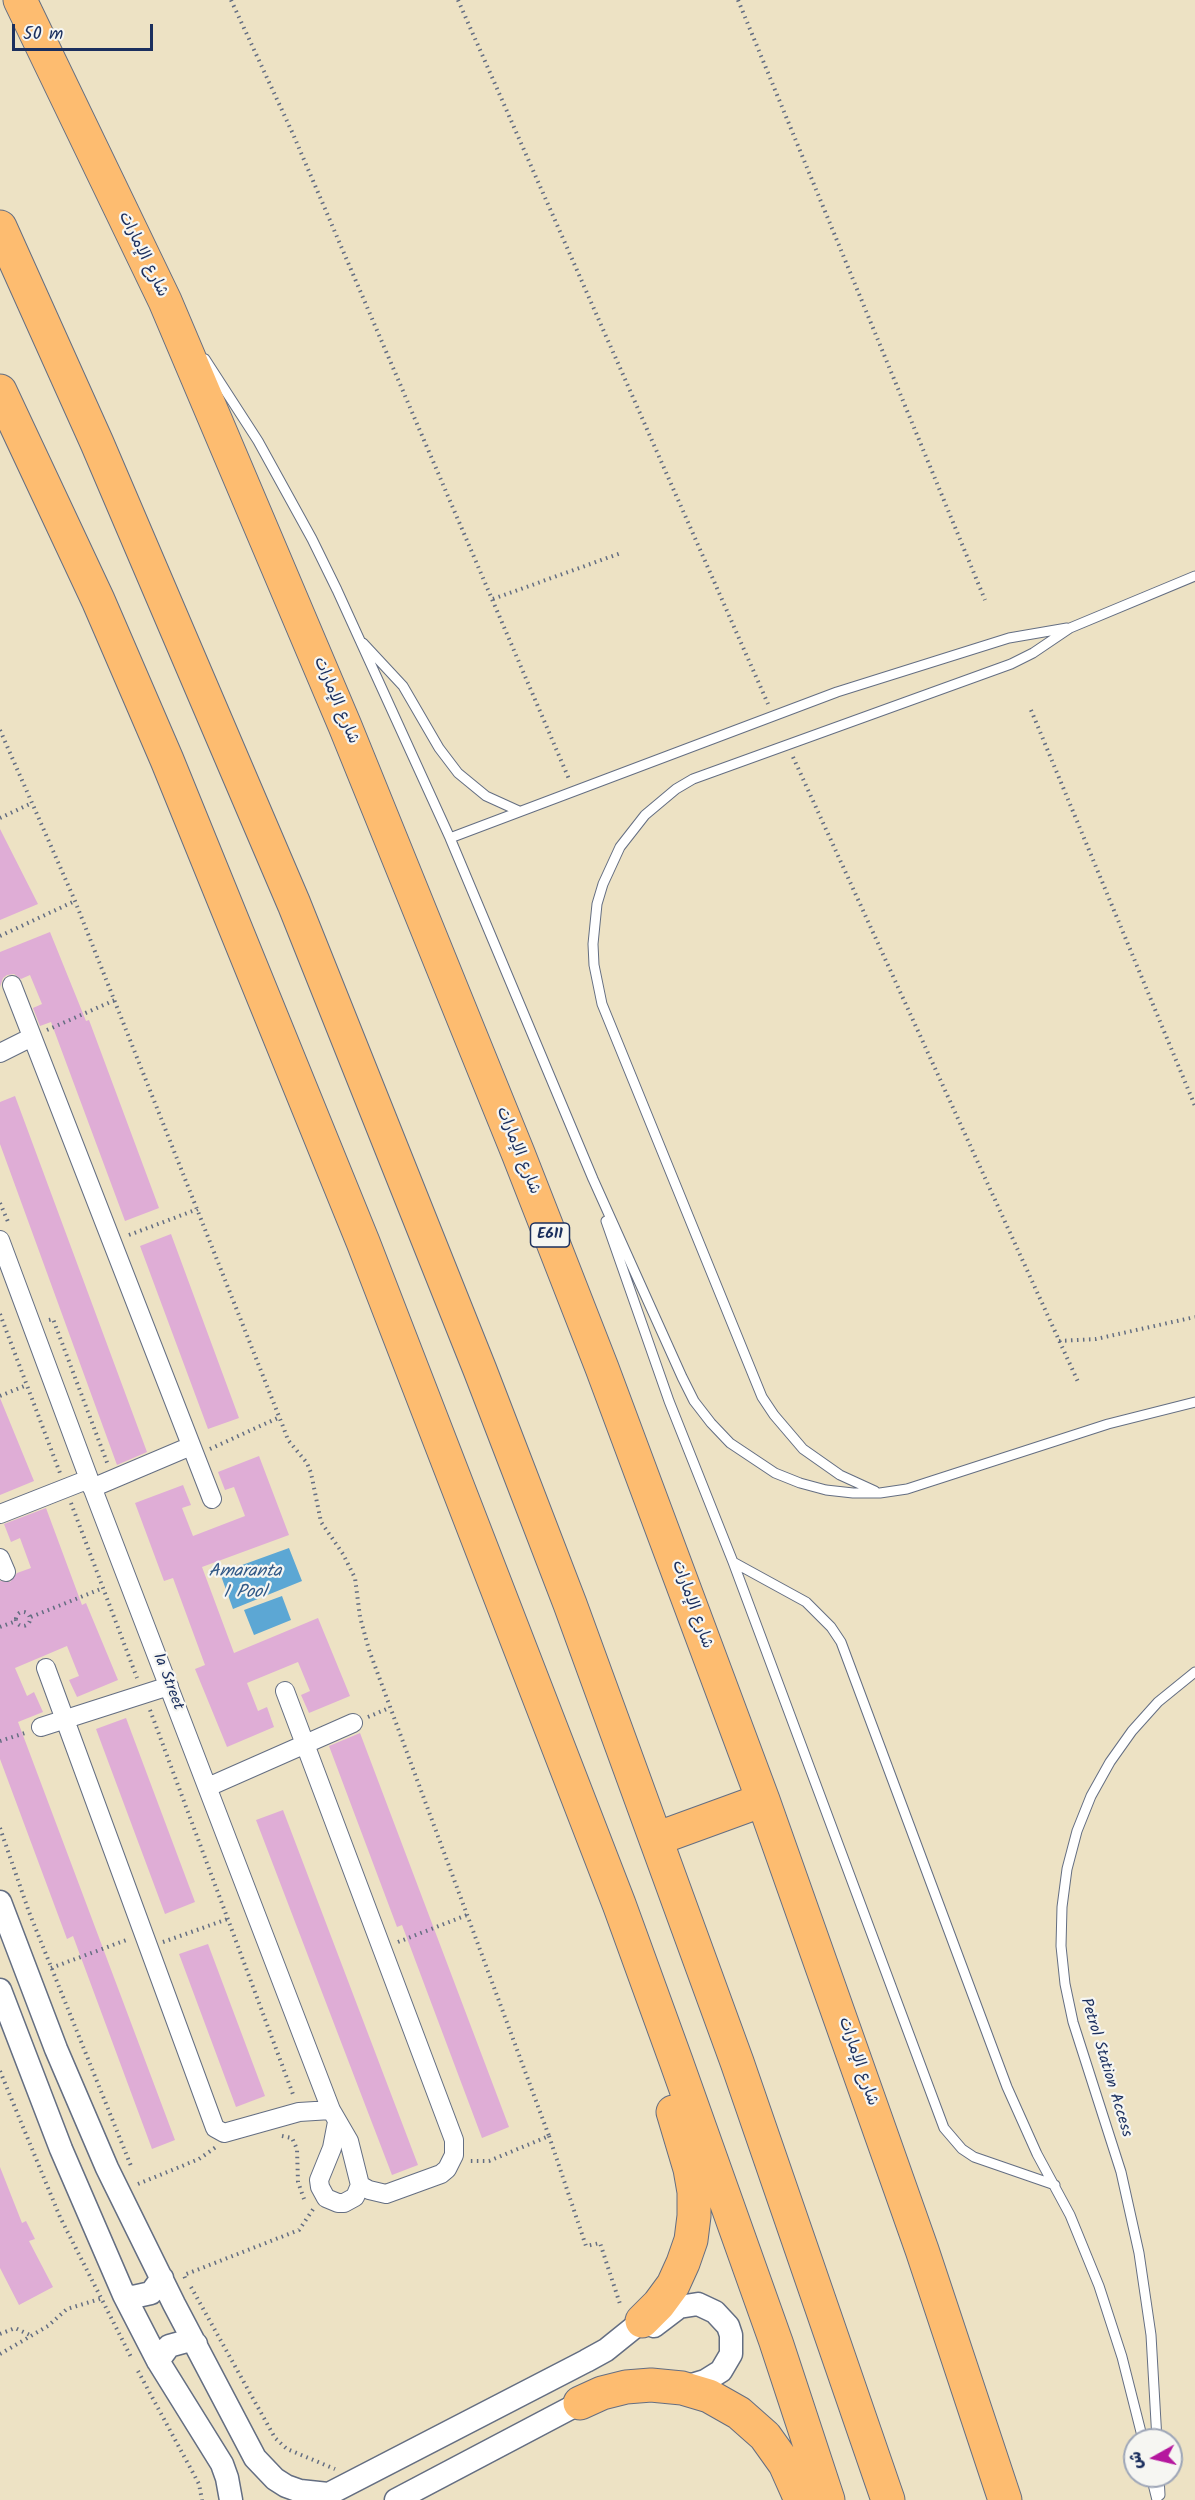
<!DOCTYPE html>
<meta charset="utf-8">
<style>
body{margin:0}
#map{position:relative;width:1195px;height:2500px;overflow:hidden;background:#ede2c4;font-family:Kalam,"Playpen Sans Arabic",sans-serif}
canvas{display:block}
.north{position:absolute;left:1123px;top:2428px;width:60px;height:60px;box-sizing:border-box;background:#f6f6f2;border:2px solid #9ea6b7;border-radius:50%;rotate:262deg;font-size:16px;font-weight:700;line-height:24px;text-align:center;color:#1b2f5e}
.north::after{content:'';display:block;margin:auto;width:21px;height:27px;background:#b5179e;clip-path:polygon(50% 0,100% 100%,50% 72%,0 100%)}
.scale{position:absolute;left:12px;top:24px;width:141px;height:27px;box-sizing:border-box;border:3px solid #1b2f5e;border-top:0;padding-left:8px;font-size:18px;line-height:21px;white-space:nowrap;color:#1b2f5e;-webkit-text-stroke:4px #f6f6f2;paint-order:stroke}
</style>
<div id="map">
<canvas width="1195" height="2500"></canvas>
<div class="north">ش</div>
<div class="scale">50 m</div>
</div>
<script>
const ctx = document.querySelector('canvas').getContext('2d');
ctx.lineJoin = 'round';
function fill(path, color) { ctx.fillStyle = color; ctx.fill(path, 'evenodd'); }
const poly = rows => new Path2D(rows.map(r => 'M' + r).join(''));
function strokePath(path, color, width, dash) { ctx.strokeStyle = color; ctx.lineWidth = width; ctx.lineCap = dash ? 'butt' : 'round'; ctx.setLineDash(dash || []); ctx.stroke(path); }
function label(font, color, halo, rows, align = 'center') {
  ctx.font = font + ' Kalam,"Playpen Sans Arabic",sans-serif'; ctx.lineWidth = 4.5; ctx.setLineDash([]); ctx.textBaseline = 'middle'; ctx.strokeStyle = halo; ctx.fillStyle = color; for (const [text, x, y, turn = 0] of rows) {
    ctx.save(); ctx.translate(x, y); ctx.rotate((+turn || 0) * Math.PI / 180); ctx.textAlign = isNaN(turn) ? turn : align; if (halo) ctx.strokeText(text, 0, 0); ctx.fillText(text, 0, 0); ctx.restore();
  }
}
fill(poly([
 [289,1548,302,1581,233,1609,220,1573],
 [282,1596,291,1620,254,1635,244,1610]
]), '#5ca7d4');
fill(poly([
 [0,829,38,904,0,920],
 [50,932,86,1021,89,1020,159,1208,125,1221,51,1022,40,1026,33,1008,42,1004,30,975,21,979,14,974,7,975,3,978,0,987,0,952],
 [15,1096,147,1452,117,1465,0,1144,0,1102],
 [171,1234,239,1418,208,1429,140,1246],
 [0,1398,34,1481,0,1495],
 [259,1456,289,1535,202,1567,234,1653,318,1618,350,1696,309,1713,301,1695,310,1691,298,1662,247,1683,258,1711,267,1707,274,1727,227,1747,195,1669,205,1665,173,1578,164,1581,135,1503,183,1485,191,1505,182,1508,193,1536,245,1516,234,1487,225,1490,218,1472],
 [46,1508,82,1605,86,1603,118,1680,77,1697,69,1680,79,1676,67,1646,15,1668,27,1696,34,1692,43,1712,18,1722,175,2140,152,2149,73,1936,67,1939,0,1759,0,1581,10,1582,17,1573,31,1568,20,1538,11,1542,4,1524],
 [126,1718,195,1902,165,1914,96,1729],
 [360,1733,509,2127,482,2138,402,1925,397,1927,329,1746],
 [283,1810,418,2165,392,2175,256,1820],
 [208,1944,265,2096,236,2107,179,1954],
 [0,2167,22,2223,26,2221,35,2239,29,2241,53,2287,19,2305,0,2268]
]), '#dfadd6');
const service = poly([
 [205,359,258,441,312,539,337,590,450,838,593,1179,682,1377,694,1401,711,1423,730,1443,775,1473,800,1483,826,1490,853,1493,880,1493,907,1489,1108,1424,1195,1402],
 [363,643,403,686,439,748,458,773,486,796,519,811],
 [450,838,837,692,1009,638,1067,628],
 [606,1221,669,1401,733,1562,944,2128,962,2149,974,2157,1055,2185],
 [875,1491,840,1475,803,1449,774,1415,762,1397,602,1004,594,965,593,944,597,904,603,884,620,847,645,815,676,789,693,779,1011,664,1033,653,1070,628,1195,576],
 [733,1562,806,1602,831,1627,841,1642,1007,2087,1037,2154,1070,2215,1099,2286,1122,2357,1143,2440],
 [1157,2440,1151,2335,1139,2253,1121,2172,1073,2022,1065,1984,1061,1946,1062,1907,1067,1869,1077,1831,1091,1796,1110,1762,1132,1731,1158,1702,1195,1672],
 [1151,2476,1157,2500],
 [1159,2476,1160,2495]
]);
const minor = poly([
 [12,985,212,1499],
 [0,1053,32,1037],
 [0,1240,89,1479,331,2110,349,2141,360,2185,355,2197,344,2203,338,2203,326,2198,320,2187,319,2180,332,2148,337,2122],
 [92,1488,191,1446],
 [0,1514,89,1479],
 [0,1558,6,1572],
 [46,1668,215,2128,224,2133,299,2112,331,2110],
 [285,1691,454,2140,454,2155,447,2169,441,2174,386,2194,369,2190,360,2185],
 [41,1727,169,1686],
 [208,1787,353,1723]
]);
const tertiary = poly([
 [0,1902,56,2049,107,2168,174,2304,255,2458,275,2479,286,2486,300,2491,328,2494],
 [0,1990,61,2149,124,2295,158,2361,222,2464,227,2478,231,2500],
 [124,2295,133,2297,151,2293,162,2278],
 [654,2326,679,2307,698,2304,715,2312,728,2326,731,2335,731,2354,721,2371,705,2381,682,2388],
 [158,2361,169,2346,187,2341,196,2344],
 [317,2500,586,2361,606,2350,642,2321],
 [396,2500,580,2403]
]);
const motorway = poly([
 [20,0,165,301,345,726,518,1153,602,1368,763,1800,922,2250,1005,2500],
 [0,227,97,443,294,904,480,1370,570,1604,737,2062,888,2500],
 [0,391,98,600,167,760,363,1242,619,1904,676,2061,776,2342,828,2500],
 [656,1839,763,1800],
 [642,2321,659,2304,673,2285,683,2263,691,2240,694,2216,694,2192,690,2169,673,2112],
 [580,2403,602,2393,626,2387,651,2385,682,2388,709,2396,739,2413,765,2436,785,2464,801,2500]
]);
strokePath(service, '#646e82', 11);
strokePath(minor, '#646e82', 20);
strokePath(tertiary, '#646e82', 25);
strokePath(motorway, '#646e82', 35);
strokePath(poly([
 [231,0,293,134,569,779],
 [458,0,768,704],
 [738,0,985,600],
 [493,599,621,553],
 [1031,710,1195,1106],
 [0,730,75,901,284,1429,288,1440,307,1463,311,1473,321,1522,343,1554,355,1578,360,1617,369,1650,549,2136,489,2161,469,2161],
 [793,757,1079,1384],
 [0,818,32,803],
 [0,936,75,901],
 [47,1030,115,1000],
 [0,1203,9,1224],
 [129,1235,198,1209],
 [0,1314,60,1473],
 [49,1320,53,1319,108,1465],
 [1059,1341,1096,1339,1195,1317],
 [0,1396,27,1385],
 [210,1449,280,1417],
 [71,1503,137,1678],
 '16 1619a7 7 0 1 1 14 0a7 7 0 1 1-14 0Z',
 [31,1617,103,1588],
 [0,1627,16,1621],
 [150,1710,294,2097],
 [368,1717,389,1708],
 [0,1741,25,1733],
 [0,1828,29,1912,131,2166],
 [163,1942,228,1919],
 [398,1942,467,1915],
 [51,1968,129,1939],
 [0,2071,60,2217,132,2359],
 [282,2136,292,2138,297,2149,298,2182,304,2199],
 [549,2136,586,2246,600,2243,621,2307],
 [138,2184,199,2159,216,2147],
 [185,2278,184,2275,299,2230,314,2208],
 [191,2287,275,2438,287,2449,335,2469],
 [0,2334,15,2328,30,2335],
 [0,2354,48,2326,67,2309,100,2299],
 [138,2371,199,2484,202,2500]
]), '#646e82', 4, [1.5, 4.5]);
strokePath(service, '#fff', 9);
strokePath(minor, '#fff', 18);
strokePath(tertiary, '#fff', 22);
strokePath(motorway, '#fdbc70', 33);
for (const [x, y, w] of [
 [550,1235,39]
]) { const box = new Path2D(); box.roundRect(x - w / 2, y - 12, w, 24, 4.5); ctx.fillStyle = '#f6f6f2'; ctx.fill(box); strokePath(box, '#1b2f5e', 1.5); }
label('bold 15px', '#1b2f5e', null, [
 ["E611",550,1235]
]);
label('16px', '#1b2f5e', '#f6f6f2', [
 ["شارع الإمارات",142,255,64],
 ["شارع الإمارات",335,701,67],
 ["شارع الإمارات",517,1151,68],
 ["شارع الإمارات",691,1605,70],
 ["1a Street",167,1682,69],
 ["شارع الإمارات",857,2062,71],
 ["Petrol Station Access",1105,2068,73]
]);
label('italic 18px', '#325987', '#f6f6f2', [
 ["Amaranta",245,1573],
 ["1 Pool",245,1594]
]);
</script>
